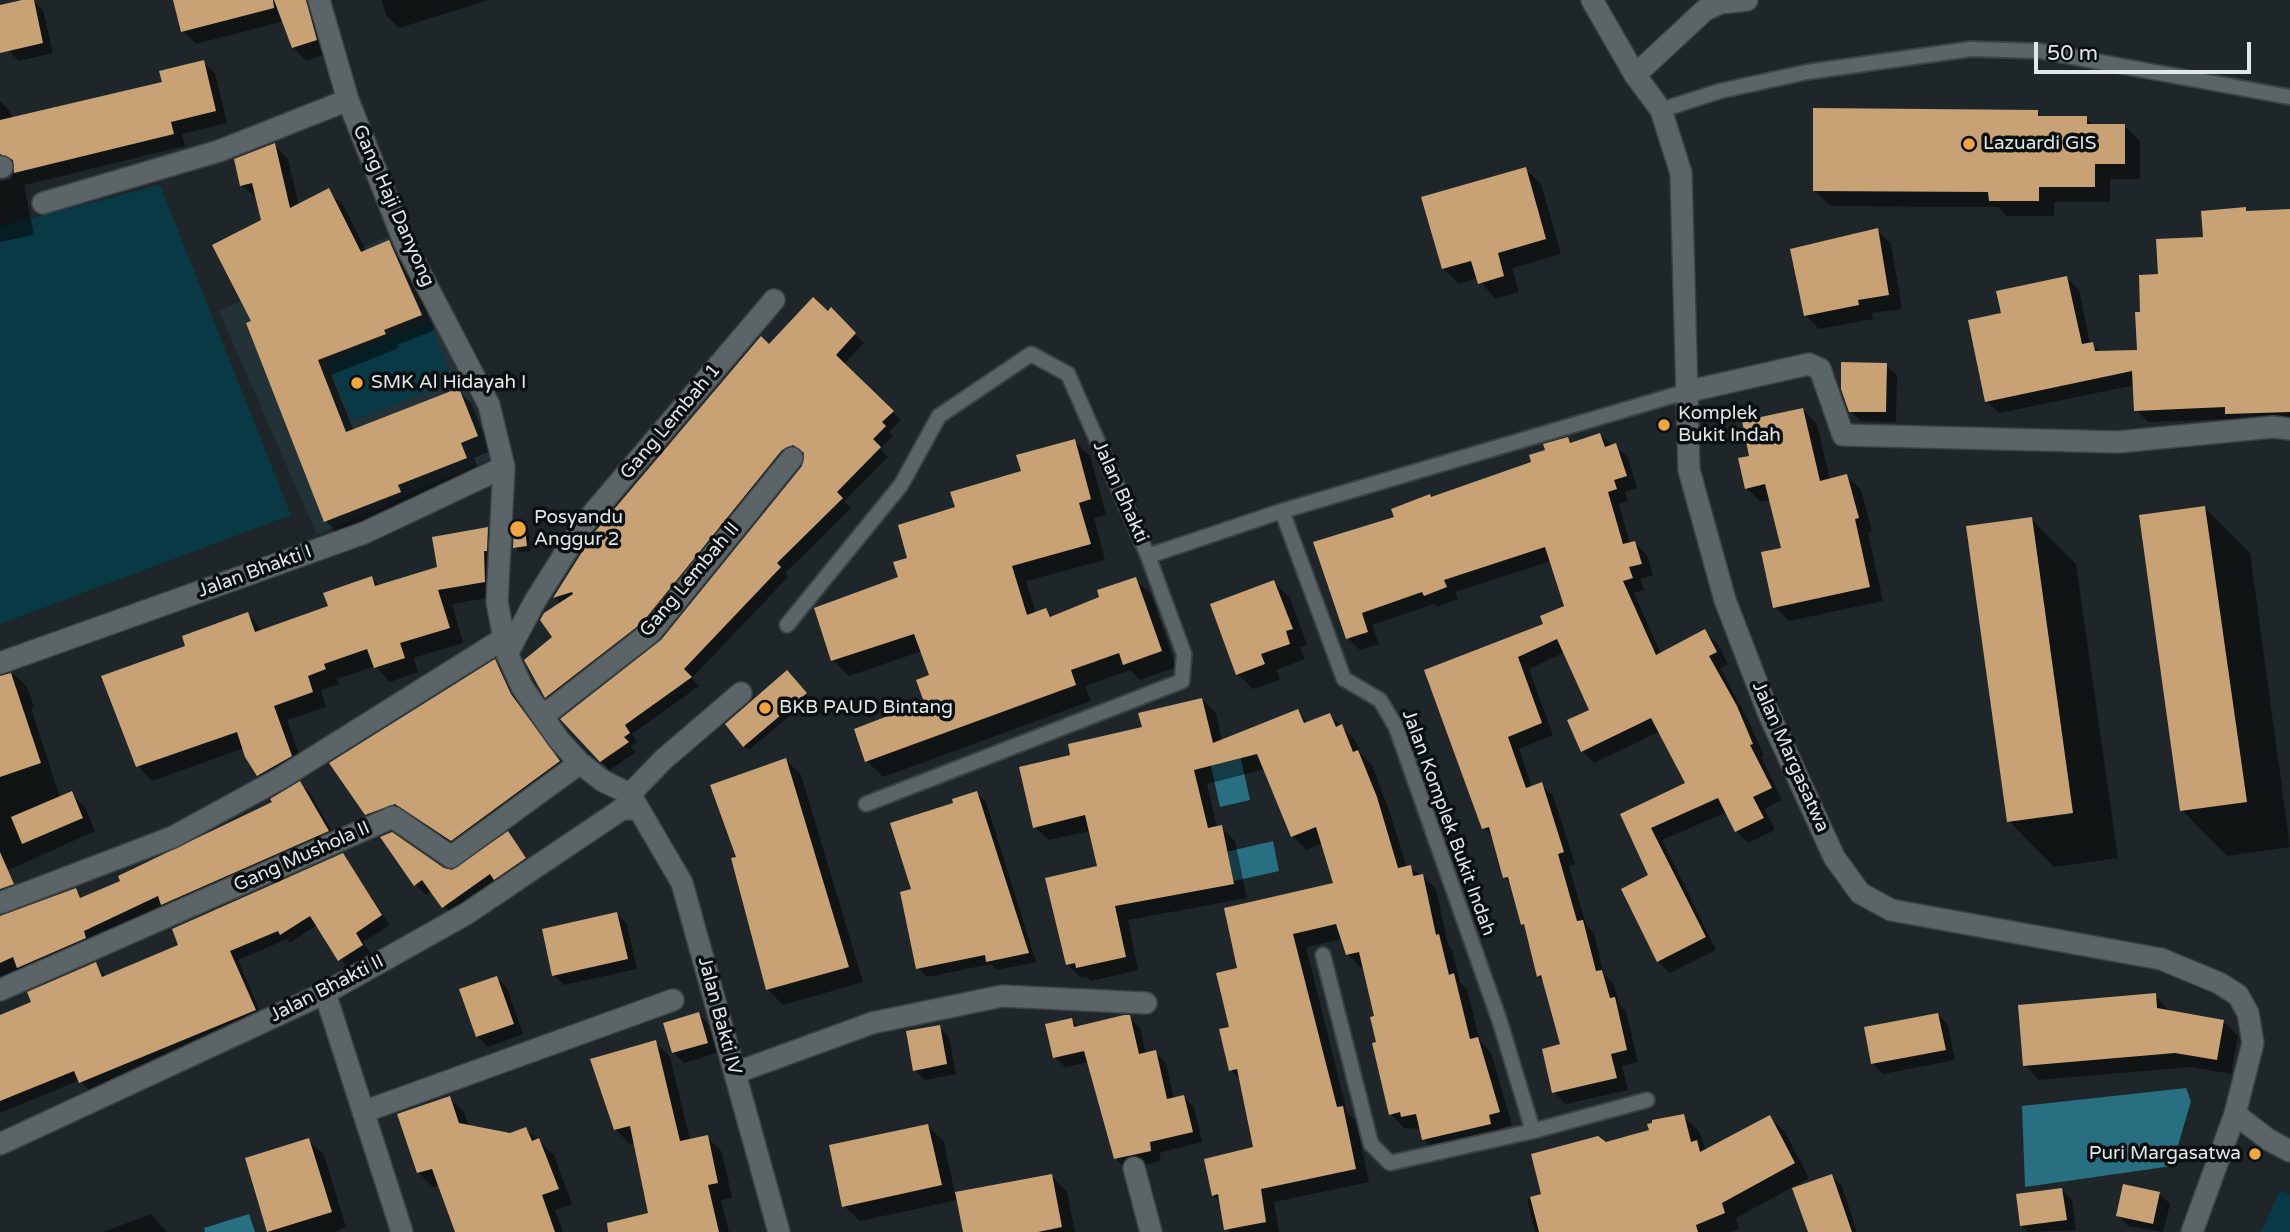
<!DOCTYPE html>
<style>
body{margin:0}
#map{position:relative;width:2290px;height:1232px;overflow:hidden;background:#1e2629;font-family:"Varela Round",sans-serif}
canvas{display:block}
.scale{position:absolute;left:2034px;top:42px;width:217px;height:32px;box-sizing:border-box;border:4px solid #e1e6e8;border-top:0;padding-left:9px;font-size:21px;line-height:24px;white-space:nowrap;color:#e1e6e8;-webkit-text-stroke:5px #0b0f10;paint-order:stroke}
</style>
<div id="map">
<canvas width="2290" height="1232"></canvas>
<div class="scale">50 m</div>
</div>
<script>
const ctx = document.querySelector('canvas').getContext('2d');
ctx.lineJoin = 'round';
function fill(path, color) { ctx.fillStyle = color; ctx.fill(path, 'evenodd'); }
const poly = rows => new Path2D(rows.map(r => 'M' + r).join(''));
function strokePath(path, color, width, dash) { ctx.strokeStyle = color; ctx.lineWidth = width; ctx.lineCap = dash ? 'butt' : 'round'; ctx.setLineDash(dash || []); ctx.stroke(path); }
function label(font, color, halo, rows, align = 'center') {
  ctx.font = font + ' "Varela Round",sans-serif'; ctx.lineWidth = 7; ctx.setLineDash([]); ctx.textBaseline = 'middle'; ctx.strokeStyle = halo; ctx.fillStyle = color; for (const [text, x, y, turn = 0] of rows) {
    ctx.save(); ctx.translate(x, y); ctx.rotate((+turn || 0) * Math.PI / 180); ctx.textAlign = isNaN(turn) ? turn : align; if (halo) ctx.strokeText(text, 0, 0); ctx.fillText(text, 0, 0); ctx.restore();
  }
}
fill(poly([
 [398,232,496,456,317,535,219,311]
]), '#233237');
fill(poly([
 [160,185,291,515,0,624,0,226],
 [429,322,453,382,352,421,328,362],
 [2280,1190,2290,1195,2290,1232,2261,1232]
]), '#083945');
fill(poly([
 [1236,737,1250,800,1220,807,1206,744],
 [1273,841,1279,871,1225,883,1217,854],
 [2186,1088,2191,1101,2172,1166,2025,1187,2022,1106],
 [249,1214,255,1232,205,1232,204,1228]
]), '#287081');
fill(poly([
 [33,0,43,10,53,53,19,61,9,51,0,7],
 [175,0,330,0,329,53,306,61,293,47,284,21,196,44,183,31],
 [382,0,489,0,399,28,386,15],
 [203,62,215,73,227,123,182,134,185,146,24,185,34,235,0,242,0,182,10,180,17,168,16,165,6,167,0,173,0,101,10,111,12,120,164,83],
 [2037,111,2043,118,2086,118,2093,126,2124,126,2140,141,2140,179,2110,179,2110,202,2054,202,2054,216,2006,216,1998,207,1830,206,1814,190],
 [274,145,288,159,299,206,328,191,343,205,366,251,389,242,403,257,435,330,397,345,399,348,331,375,354,431,458,390,472,404,491,451,474,458,480,473,411,499,414,506,340,536,326,521,249,324,253,322,263,221,258,199,241,185],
 [1525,169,1541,184,1561,254,1512,268,1519,292,1495,299,1478,278,1459,284,1443,268],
 [2290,210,2290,424,2239,426,2233,419,2148,422,2136,410,2135,385,1999,413,1986,401,2003,315,2067,278,2079,290,2090,344,2101,352,2139,351,2142,314,2160,275,2205,239],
 [1877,230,1891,244,1902,309,1872,313,1873,319,1819,329,1805,315],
 [831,310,864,343,843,365,901,420,889,432,893,436,880,449,888,457,844,502,851,508,785,573,788,577,692,678,699,686,632,734,637,742,631,746,636,752,610,770,601,761,662,642,804,467,804,453,790,458,650,631,555,705,547,696,561,604,555,597,770,347],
 [1886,365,1897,375,1896,422,1861,421,1850,411],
 [1803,410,1817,424,1830,480,1847,476,1861,490,1872,532,1868,533,1883,601,1789,621,1775,607,1783,549,1770,500,1761,502,1746,488,1751,457],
 [1600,435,1628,457,1637,488,1625,492,1628,501,1619,504,1630,544,1634,542,1647,555,1653,575,1640,579,1644,590,1634,593,1661,654,1705,632,1717,643,1728,664,1720,668,1748,720,1764,756,1761,757,1782,800,1764,809,1775,830,1748,843,1736,831,1727,812,1662,840,1716,950,1670,973,1658,961,1651,876,1623,815,1688,784,1660,731,1594,763,1582,751,1591,711,1565,652,1529,669,1553,735,1519,749,1532,787,1541,784,1553,796,1575,864,1569,866,1586,925,1594,934,1604,974,1614,984,1619,1004,1626,1011,1638,1062,1622,1066,1628,1090,1566,1104,1554,1092,1562,1046,1545,982,1538,976,1527,928,1522,924,1512,884,1505,878,1494,838,1484,828,1426,671,1546,625,1566,607,1551,561,1455,592,1458,599,1437,607,1434,604,1372,625,1379,644,1360,650,1348,638,1397,518,1432,499,1533,463,1568,439,1573,444],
 [1074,441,1090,456,1106,515,1094,518,1105,560,1026,581,1036,614,1046,610,1053,617,1101,598,1135,579,1151,594,1176,667,1140,680,1130,670,1085,686,1091,701,883,777,867,761,927,703,931,676,922,651,849,676,833,660,900,578,910,559,957,508],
 [2204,507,2250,553,2290,847,2227,856,2182,810],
 [2031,519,2076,564,2118,858,2054,867,2009,821],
 [523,523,528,527,531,551,519,552,515,547],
 [487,529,501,543,499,596,452,604,463,643,413,658,418,672,390,682,375,666,337,679,339,684,321,690,326,707,287,720,305,771,273,790,258,775,244,748,152,781,138,766,187,647,248,614,263,631,330,607,371,578,380,586,439,568],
 [1274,582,1290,598,1307,645,1300,647,1305,659,1276,670,1280,680,1253,689,1238,674],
 [495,662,502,669,518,704,567,769,459,848,404,811,374,822,366,814],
 [14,674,27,687,34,707,31,708,60,798,71,794,85,807,95,831,0,874,0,676],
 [792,677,810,699,749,750,744,746],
 [1202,699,1216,713,1222,741,1297,711,1309,723,1330,715,1355,740,1361,754,1372,765,1390,813,1407,868,1422,875,1436,889,1448,945,1452,949,1460,982,1467,989,1480,1041,1491,1053,1512,1125,1502,1128,1504,1137,1437,1152,1423,1139,1421,1129,1404,1128,1391,1114,1376,1017,1364,967,1361,968,1347,954,1342,939,1306,947,1347,1113,1356,1121,1369,1182,1274,1202,1279,1232,1229,1232,1221,1202,1213,1195,1256,1149,1241,1081,1231,1070,1231,1029,1239,970,1335,884,1323,843,1306,850,1293,836,1265,769,1207,784,1217,828,1221,827,1235,841,1247,898,1128,920,1138,970,1091,981,1087,977,1081,978,1067,964,1099,867,1090,831,1049,840,1035,827,1073,756,1144,728],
 [786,760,801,775,863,982,783,1005,767,989,738,858],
 [300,784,309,792,337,839,171,912,164,905,0,978,0,917,75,890,83,899,122,882,275,803],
 [977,793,986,802,1036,962,997,970,991,964,927,977,918,968,914,891,955,804],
 [508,834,535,869,454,917,432,891,426,895,416,885,383,838,452,872],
 [343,855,390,925,363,942,371,954,348,968,317,925,290,943,287,939,238,960,263,1018,89,1090,80,1080,0,1113,0,1017,33,1003,96,964,106,977,181,946],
 [617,914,627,924,637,969,564,985,554,975],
 [497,978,507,988,523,1034,488,1047,478,1037,462,990],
 [2155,995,2170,1012,2223,1021,2238,1036,2231,1074,2191,1067,2039,1080,2025,1065],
 [699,1014,709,1025,717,1053,684,1063,673,1052],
 [1938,1015,1948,1025,1955,1060,1883,1074,1872,1063],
 [1129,1017,1140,1028,1146,1054,1155,1052,1166,1063,1174,1099,1184,1097,1194,1107,1202,1142,1159,1153,1161,1161,1126,1169,1115,1158,1089,1062,1065,1067,1055,1057,1071,1020,1079,1027],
 [939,1027,949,1037,956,1074,925,1080,915,1070],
 [655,1042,670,1057,690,1140,707,1137,722,1152,732,1198,721,1200,729,1232,638,1232,650,1214,635,1143,630,1144,615,1129],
 [449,1098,464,1112,469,1127,510,1135,526,1129,554,1155,572,1204,555,1210,563,1232,456,1232,440,1185,433,1187,419,1173,399,1115],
 [1683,1116,1699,1131,1706,1151,1769,1117,1785,1132,1809,1178,1736,1218,1739,1229,1730,1232,1535,1232,1527,1199,1543,1195,1605,1143,1651,1131],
 [928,1126,944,1142,955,1194,1052,1176,1067,1192,1075,1232,964,1232,958,1200,860,1221,844,1206],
 [308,1140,324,1155,346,1227,336,1232,269,1232,247,1159],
 [1831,1176,1842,1186,1857,1232,1810,1232],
 [2062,1190,2072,1200,2076,1230,2028,1232,2021,1225],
 [2159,1193,2170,1204,2163,1232,2128,1226,2118,1215],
 [151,1214,167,1232,103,1232]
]), '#0007');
fill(poly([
 [22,0,34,0,43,43,0,53,0,5],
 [173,0,273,0,274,8,181,32],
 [274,0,306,0,317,40,292,48],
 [204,60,216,111,171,122,174,134,14,173,13,160,0,154,0,120,162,82,159,71],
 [1813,108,2038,110,2038,116,2087,116,2087,124,2125,124,2125,164,2095,164,2095,187,2039,187,2039,201,1989,201,1988,192,1813,191],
 [275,143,290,208,329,188,361,252,389,240,422,315,384,330,386,334,318,360,346,432,459,388,478,436,461,443,467,458,398,485,401,492,324,522,246,323,251,321,212,245,261,220,252,183,240,186,234,159],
 [1526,167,1546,239,1498,253,1504,276,1478,284,1471,261,1442,269,1421,197],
 [2246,207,2246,211,2290,209,2290,412,2225,414,2225,407,2134,411,2132,371,1985,402,1968,320,2001,313,1996,291,2067,276,2082,344,2093,342,2095,351,2137,350,2135,312,2140,312,2139,275,2158,274,2156,239,2203,237,2201,211],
 [1878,228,1889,295,1858,300,1859,305,1804,316,1790,249],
 [813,297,828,311,831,307,856,333,836,355,894,411,882,422,886,426,873,439,881,447,837,492,843,498,777,563,781,567,684,669,692,677,625,725,630,733,624,737,629,742,600,762,560,719,661,640,802,466,804,453,793,445,782,450,642,623,545,698,524,660,552,637,540,620,544,613,573,594,572,592,553,598,594,533,761,336,769,344],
 [1841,362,1887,363,1886,412,1849,412,1841,389],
 [1803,408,1820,481,1847,474,1859,518,1855,519,1870,587,1773,608,1761,552,1781,548,1765,484,1745,489,1738,458,1749,456,1742,421],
 [1600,433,1605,447,1616,443,1627,476,1614,480,1617,489,1608,492,1623,544,1635,541,1642,564,1629,567,1633,578,1623,581,1656,655,1705,629,1717,652,1709,656,1737,706,1753,744,1750,745,1772,788,1753,797,1764,818,1735,832,1718,798,1651,828,1706,937,1657,962,1621,889,1648,875,1620,814,1685,783,1651,718,1581,752,1567,720,1589,710,1557,639,1518,657,1542,723,1508,737,1526,788,1542,782,1564,852,1558,854,1577,921,1583,920,1596,971,1602,970,1610,998,1615,997,1627,1050,1611,1054,1617,1078,1552,1093,1542,1049,1560,1044,1541,975,1537,977,1524,924,1521,925,1508,877,1503,878,1489,827,1482,829,1424,670,1543,624,1540,616,1564,606,1545,547,1444,580,1447,587,1424,596,1422,592,1362,613,1368,632,1346,639,1313,542,1394,517,1391,509,1430,494,1431,497,1531,462,1529,455,1545,450,1543,444,1568,437,1570,443],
 [1075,439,1091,499,1079,503,1091,544,1012,566,1027,615,1046,608,1050,617,1099,597,1097,590,1136,577,1162,651,1123,665,1119,653,1071,670,1076,685,865,762,854,729,924,702,916,680,929,675,914,634,831,661,814,608,898,577,893,562,907,558,898,525,955,507,950,492,1021,471,1016,455],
 [2205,506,2247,802,2180,811,2139,515],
 [2032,517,2073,813,2007,822,1966,526],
 [524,521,527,546,513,548,514,523],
 [488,527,487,551,484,551,485,582,438,590,450,628,400,643,405,658,374,668,367,649,324,664,326,669,308,676,313,692,274,706,292,756,257,776,245,757,237,732,136,767,101,676,185,646,182,636,248,612,255,632,328,606,323,593,372,576,375,586,437,567,432,537],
 [1274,580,1293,629,1286,631,1290,644,1261,654,1265,664,1236,675,1210,604],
 [495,659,511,694,560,761,451,841,395,804,365,815,329,763],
 [787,670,807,693,743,747,725,724],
 [11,673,41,763,0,777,0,676],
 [1202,698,1213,743,1298,709,1304,723,1330,713,1336,727,1342,724,1353,752,1358,750,1377,797,1398,868,1411,865,1413,876,1423,874,1436,935,1439,934,1449,975,1454,973,1470,1039,1478,1037,1500,1112,1489,1115,1491,1124,1422,1140,1416,1114,1401,1117,1400,1112,1389,1115,1372,1043,1376,1042,1370,1017,1374,1016,1359,952,1346,955,1336,924,1293,934,1337,1107,1343,1106,1356,1169,1261,1189,1266,1222,1224,1230,1218,1194,1212,1196,1204,1159,1253,1147,1237,1069,1229,1071,1219,1029,1229,1027,1216,973,1237,968,1224,908,1333,883,1316,827,1291,837,1257,754,1194,770,1208,828,1222,825,1234,884,1115,906,1126,957,1076,968,1075,963,1066,965,1045,878,1097,866,1085,815,1033,828,1019,767,1070,755,1068,744,1142,727,1138,713],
 [786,758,849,967,766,990,731,858,736,857,710,785],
 [300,781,329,831,161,905,158,896,84,931,86,938,17,968,13,957,0,963,0,916,76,888,80,898,120,881,118,876,272,802,270,799],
 [72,791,83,818,22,844,11,817],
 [977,791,1029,953,986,962,985,955,916,969,900,892,911,889,890,823,953,803,952,799],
 [508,831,526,858,494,880,490,874,442,908,422,880,414,886,380,837,392,832,444,868,452,870],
 [0,852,14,884,0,889],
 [343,853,382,915,356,933,363,945,338,961,310,916,280,935,278,931,230,951,256,1010,79,1083,74,1071,0,1101,0,1015,31,1002,27,992,96,962,102,977,178,945,172,929],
 [617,912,628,959,552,976,542,929],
 [497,976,514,1024,476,1037,459,989],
 [2156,993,2157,1008,2224,1020,2217,1060,2175,1053,2023,1066,2018,1005],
 [699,1012,708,1043,672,1053,663,1023],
 [1938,1013,1946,1050,1871,1064,1864,1027],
 [1124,1015,1130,1015,1139,1054,1156,1050,1167,1099,1184,1095,1193,1132,1150,1142,1151,1151,1114,1159,1084,1051,1053,1058,1045,1024,1072,1018,1074,1027],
 [940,1025,947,1064,913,1071,906,1031],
 [656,1040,680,1141,708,1135,718,1183,708,1185,719,1232,608,1232,607,1223,648,1213,630,1126,614,1130,590,1059],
 [450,1096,459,1123,510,1133,526,1127,532,1141,539,1138,559,1189,542,1195,555,1232,455,1232,432,1169,417,1173,397,1114],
 [1684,1114,1691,1142,1697,1140,1700,1152,1770,1115,1795,1163,1722,1203,1725,1213,1696,1225,1698,1232,1539,1232,1530,1197,1541,1194,1531,1154,1598,1136,1606,1142,1649,1130,1647,1124,1652,1123,1652,1120],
 [928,1124,942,1185,842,1207,829,1145],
 [309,1138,332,1212,267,1232,245,1158],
 [1052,1174,1062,1227,1038,1232,963,1232,955,1192],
 [1832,1174,1852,1232,1808,1232,1792,1188],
 [2123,1184,2160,1192,2153,1224,2116,1216],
 [2062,1188,2067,1220,2020,1226,2016,1194]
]), '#c8a275');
const service = poly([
 [1661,110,1720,91,1807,72,1971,49,2040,51,2290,97],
 [1282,511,1344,679,1380,700,1396,727,1500,1022,1533,1131],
 [1148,556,1282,511,1685,392],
 [787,625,901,485,939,416,1031,354,1068,374,1148,556,1184,654,1182,681,866,804],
 [1323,955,1371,1144,1390,1163,1533,1131,1647,1100]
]);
const minor = poly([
 [319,0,348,100,405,244,489,405,504,467,497,602,507,654,522,687,559,740,580,763,603,781,630,794,682,883,779,1232],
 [1635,75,1705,10,1721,3,1747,0],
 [0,167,2,167],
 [43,203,219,151,348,100],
 [1685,392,1809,364,1820,369,1843,435,2118,442,2273,427,2290,429],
 [507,654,535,601,583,525,774,300],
 [0,663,364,533,504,467],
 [543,716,651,632,792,458],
 [630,794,664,759,741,693],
 [0,903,173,837,281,778,503,639],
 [0,990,393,817,451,857,580,763],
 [325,993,402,1232],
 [735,1073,872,1023,1002,996,1146,1003],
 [363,1112,673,1000],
 [2235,1114,2269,1140,2290,1151],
 [0,1144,325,993,466,914,622,809,638,809],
 [1134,1168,1151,1232]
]);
const tertiary = poly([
 [1592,0,1635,75,1661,110,1681,173,1689,470,1725,600,1768,712,1834,857,1860,893,1891,910,2161,959,2219,983,2238,995,2248,1013,2253,1043,2235,1114,2192,1232]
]);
strokePath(service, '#3c4345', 18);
strokePath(minor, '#3c4345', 24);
strokePath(tertiary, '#3c4345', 24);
strokePath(service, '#5b6467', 14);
strokePath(minor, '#5b6467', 21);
strokePath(tertiary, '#5b6467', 21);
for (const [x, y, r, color] of [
 [1969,144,7,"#f1a63f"],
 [357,383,7,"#f1a63f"],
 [1664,425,7,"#f1a63f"],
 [518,529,9,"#f1a63f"],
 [765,708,7,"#f1a63f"],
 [2255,1154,7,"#f1a63f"]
]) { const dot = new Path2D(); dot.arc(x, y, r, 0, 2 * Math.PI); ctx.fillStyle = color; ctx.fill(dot); strokePath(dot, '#0b0f10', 2.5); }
label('19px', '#e1e6e8', '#0b0f10', [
 ["Lazuardi GIS",1983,144],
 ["SMK Al Hidayah I",371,383],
 ["Komplek",1678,414],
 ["Bukit Indah",1678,436],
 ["Posyandu",534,518],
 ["Anggur 2",534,540],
 ["BKB PAUD Bintang",779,708],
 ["Puri Margasatwa",2241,1154,"right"]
], 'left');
label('19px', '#e1e6e8', '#0b0f10', [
 ["Gang Haji Danyong",393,206,66],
 ["Gang Lembah 1",671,422,-50],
 ["Jalan Bhakti",1120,492,66],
 ["Jalan Bhakti I",255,572,-20],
 ["Gang Lembah II",690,580,-50],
 ["Jalan Margasatwa",1790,757,66],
 ["Jalan Komplek Bukit Indah",1448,823,70],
 ["Gang Mushola II",302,857,-24],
 ["Jalan Bhakti II",327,989,-27],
 ["Jalan Bakti IV",719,1016,75]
]);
</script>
